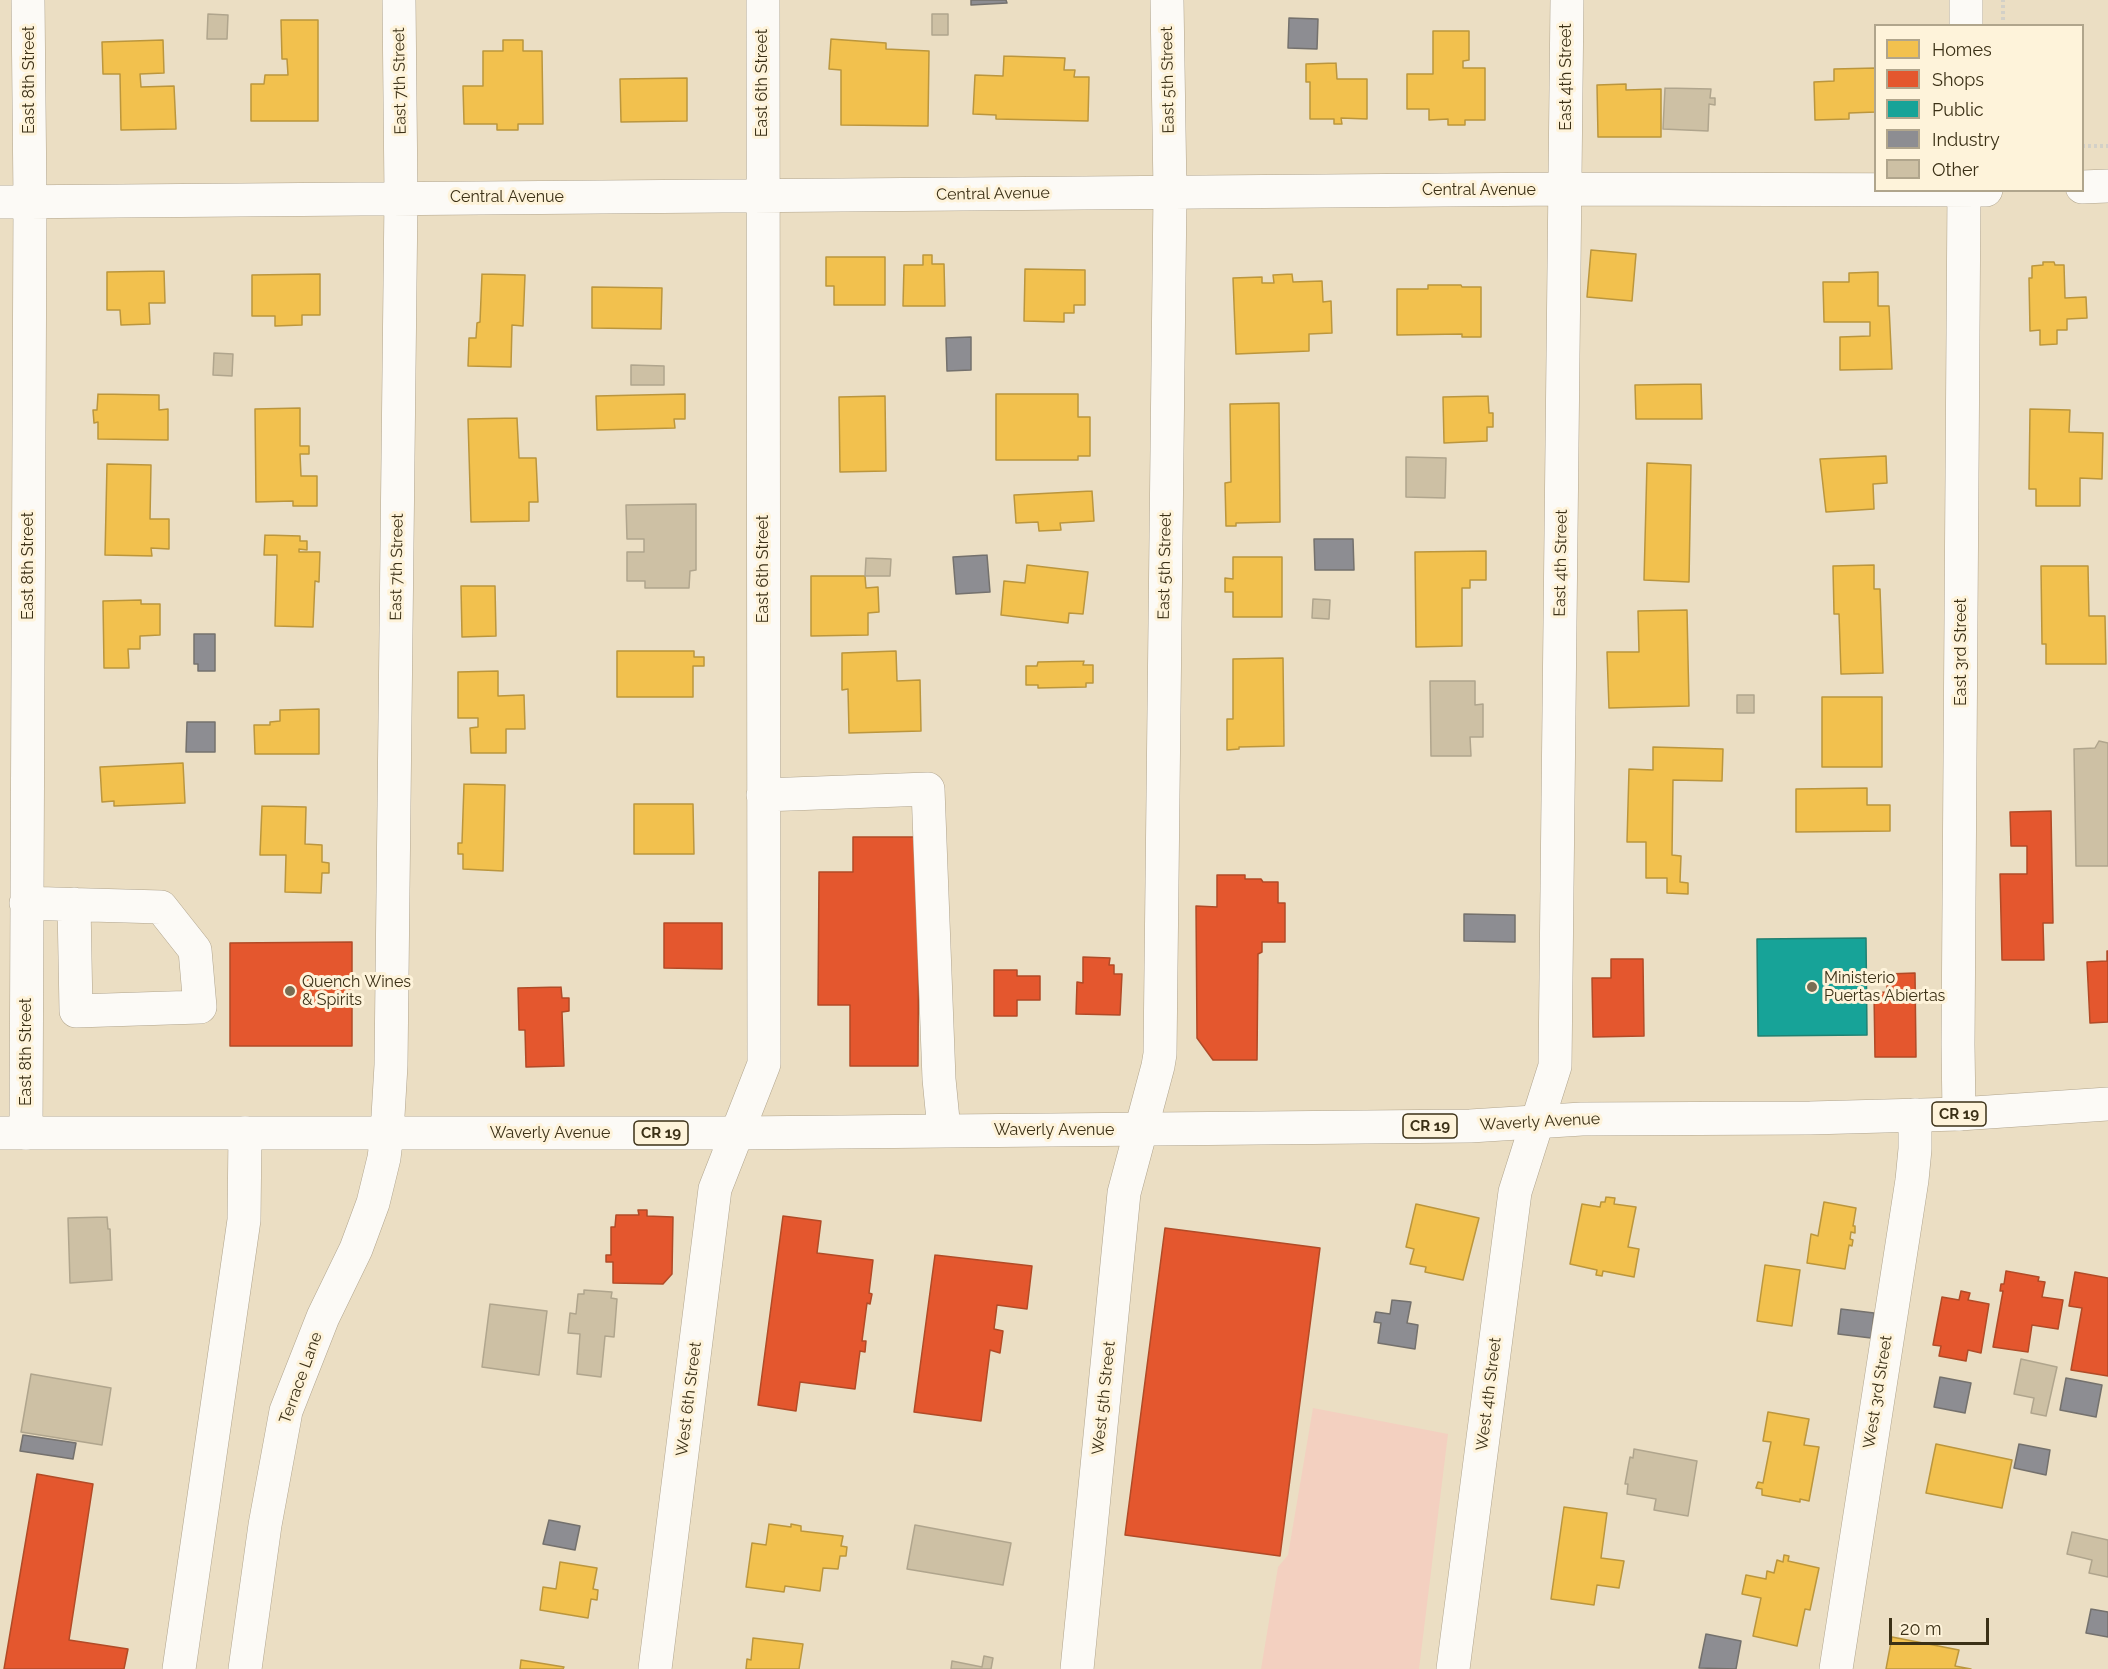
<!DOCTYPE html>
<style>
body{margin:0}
#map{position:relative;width:2108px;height:1669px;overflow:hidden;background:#ebdec3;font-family:Raleway,sans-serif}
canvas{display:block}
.legend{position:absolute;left:1874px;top:24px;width:210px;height:168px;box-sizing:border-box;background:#fef3da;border:2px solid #b0a58c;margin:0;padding:8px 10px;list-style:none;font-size:18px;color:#3b3016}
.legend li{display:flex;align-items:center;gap:12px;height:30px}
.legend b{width:30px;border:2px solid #b0a58c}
.scale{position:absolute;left:1889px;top:1618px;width:100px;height:27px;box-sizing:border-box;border:3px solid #3b3016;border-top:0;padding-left:8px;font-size:18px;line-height:21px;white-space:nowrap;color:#3b3016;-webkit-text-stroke:4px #fef3da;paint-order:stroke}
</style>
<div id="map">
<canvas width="2108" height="1669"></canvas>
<ul class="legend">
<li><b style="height:16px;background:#f2c14e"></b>Homes</li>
<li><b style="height:16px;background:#e4572e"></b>Shops</li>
<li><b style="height:16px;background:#17a398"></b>Public</li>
<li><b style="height:16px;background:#8d8d92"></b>Industry</li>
<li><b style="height:16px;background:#cdc0a4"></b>Other</li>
</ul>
<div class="scale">20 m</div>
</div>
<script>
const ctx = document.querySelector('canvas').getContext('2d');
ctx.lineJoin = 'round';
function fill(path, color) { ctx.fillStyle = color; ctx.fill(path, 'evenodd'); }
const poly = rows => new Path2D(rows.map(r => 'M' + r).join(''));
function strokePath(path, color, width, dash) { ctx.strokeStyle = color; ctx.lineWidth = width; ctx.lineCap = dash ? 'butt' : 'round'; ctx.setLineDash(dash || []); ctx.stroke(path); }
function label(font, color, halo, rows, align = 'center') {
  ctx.font = font + ' Raleway,sans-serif'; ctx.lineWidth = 6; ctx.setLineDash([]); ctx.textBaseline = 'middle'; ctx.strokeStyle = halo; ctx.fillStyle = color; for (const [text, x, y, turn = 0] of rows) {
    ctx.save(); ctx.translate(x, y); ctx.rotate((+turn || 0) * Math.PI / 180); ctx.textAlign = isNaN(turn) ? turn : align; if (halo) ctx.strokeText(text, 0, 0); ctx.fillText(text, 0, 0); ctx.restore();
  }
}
fill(poly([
 [1313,1408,1448,1434,1419,1669,1261,1669,1278,1567,1288,1555]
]), '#f3d0c0');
const homes = poly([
 [281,20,318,20,318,121,251,121,251,84,264,84,265,75,288,75,287,59,282,59,281,20],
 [1433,31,1469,31,1469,60,1463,61,1463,68,1485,68,1485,120,1465,120,1465,125,1448,125,1448,119,1429,120,1429,109,1407,109,1407,74,1433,74,1433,31],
 [831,39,886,43,886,49,929,51,928,126,841,125,841,70,829,69,831,39],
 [163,40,164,73,140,74,141,87,174,86,176,129,121,130,120,74,103,74,102,42,163,40],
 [503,40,523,40,523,51,542,51,543,124,518,124,518,130,497,130,497,124,464,124,463,86,483,86,483,51,503,51,503,40],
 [1004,56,1065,58,1064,70,1075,70,1074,77,1089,77,1088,121,996,119,996,115,973,114,975,75,1003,76,1004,56],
 [1336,63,1337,79,1367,79,1367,119,1341,118,1342,124,1334,124,1334,119,1310,119,1310,82,1306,82,1306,64,1336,63],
 [1876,68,1876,112,1849,113,1849,119,1815,120,1814,82,1834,81,1834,69,1876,68],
 [687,78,687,121,621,122,620,79,687,78],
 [1626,84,1626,90,1661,89,1661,137,1598,137,1597,85,1626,84],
 [1591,250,1636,254,1632,301,1587,297,1591,250],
 [923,255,932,255,932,264,944,264,945,306,903,306,904,265,923,265,923,255],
 [826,257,885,257,885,305,834,305,834,286,826,286,826,257],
 [2043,262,2054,262,2055,265,2064,265,2065,298,2086,297,2087,318,2067,319,2067,330,2057,330,2057,344,2040,345,2040,330,2030,331,2029,278,2032,278,2032,266,2043,265,2043,262],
 [1025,269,1085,270,1085,305,1074,305,1074,313,1064,313,1064,322,1024,321,1025,269],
 [164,271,165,303,149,303,150,324,121,325,120,310,107,310,107,272,164,271],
 [1878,272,1878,306,1889,306,1892,369,1840,370,1840,337,1870,336,1870,322,1824,322,1823,282,1849,282,1849,273,1878,272],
 [320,274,320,315,302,315,302,325,275,326,275,316,252,316,252,275,320,274],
 [482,274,525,275,523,326,512,325,511,367,468,366,469,338,476,338,477,323,480,322,482,274],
 [1292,274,1293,282,1322,281,1323,302,1331,301,1332,333,1309,334,1309,351,1236,354,1233,278,1262,277,1262,283,1274,283,1273,275,1292,274],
 [1428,285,1461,285,1462,287,1481,287,1481,337,1462,337,1462,334,1397,335,1397,289,1428,289,1428,285],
 [592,287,662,288,661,329,592,328,592,287],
 [1701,384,1702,419,1636,419,1635,385,1701,384],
 [98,394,159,395,159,410,168,409,168,440,98,439,98,422,94,423,93,410,97,410,98,394],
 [685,394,685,419,674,419,675,428,597,430,596,396,685,394],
 [996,394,1078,394,1078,417,1090,417,1090,456,1078,456,1078,460,996,460,996,394],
 [885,396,886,471,840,472,839,397,885,396],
 [1488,396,1489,413,1493,413,1493,427,1487,427,1487,441,1444,443,1443,397,1488,396],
 [1279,403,1280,522,1236,523,1236,526,1226,526,1225,483,1231,482,1230,404,1279,403],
 [300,408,300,446,309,446,309,454,300,454,301,476,317,476,317,506,293,506,293,501,256,502,255,409,300,408],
 [2030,409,2070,410,2069,432,2103,433,2102,479,2080,478,2080,506,2036,506,2036,489,2029,489,2030,409],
 [517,418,519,458,536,458,538,502,529,502,529,521,471,522,468,419,517,418],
 [1886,456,1887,483,1873,484,1874,509,1826,512,1820,459,1886,456],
 [1647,463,1691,465,1689,582,1644,580,1647,463],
 [107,464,151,465,150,519,169,519,169,549,151,548,152,556,105,555,107,464],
 [1092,491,1094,521,1060,523,1061,530,1039,531,1038,522,1016,523,1014,495,1092,491],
 [265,535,300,536,300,541,307,541,307,550,299,549,299,552,320,552,319,582,315,581,313,627,275,626,277,555,264,555,265,535],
 [1486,551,1486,580,1470,580,1470,588,1462,588,1462,646,1416,647,1415,552,1486,551],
 [1233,557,1282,557,1282,617,1233,617,1233,592,1225,592,1225,578,1233,579,1233,557],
 [1027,565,1088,572,1083,614,1069,613,1068,623,1001,615,1004,581,1025,583,1027,565],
 [1874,565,1874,589,1880,589,1883,673,1841,674,1839,614,1834,614,1833,566,1874,565],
 [2041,566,2088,566,2089,616,2105,616,2106,664,2046,664,2046,644,2042,644,2041,566],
 [811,576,865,576,866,588,878,587,879,612,868,613,868,635,811,636,811,576],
 [461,586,495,586,496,636,462,637,461,586],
 [141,600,141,604,160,604,160,635,140,636,140,649,128,649,129,668,104,668,103,601,141,600],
 [1687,610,1689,706,1609,708,1607,652,1639,652,1638,611,1687,610],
 [617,651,694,651,694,657,704,657,704,666,693,666,693,697,617,697,617,651],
 [896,651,897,681,920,680,921,731,849,733,848,689,842,690,842,653,896,651],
 [1283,658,1284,746,1239,747,1239,749,1227,750,1227,719,1233,719,1233,659,1283,658],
 [1084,661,1083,665,1093,665,1093,683,1086,683,1086,687,1038,688,1038,685,1026,685,1026,666,1037,666,1038,662,1084,661],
 [498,671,498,696,524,695,525,729,506,729,506,753,471,753,470,728,478,727,478,718,458,718,458,672,498,671],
 [1822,697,1882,697,1882,767,1822,767,1822,697],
 [319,709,319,754,255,754,254,725,270,725,270,722,280,721,280,710,319,709],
 [1653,747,1723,749,1722,781,1673,780,1672,855,1681,856,1680,882,1688,883,1688,894,1667,893,1667,878,1646,878,1646,842,1627,842,1629,769,1653,770,1653,747],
 [183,763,185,803,114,806,114,801,102,802,100,767,183,763],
 [464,784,505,785,503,871,463,869,463,854,458,854,458,843,462,843,464,784],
 [1867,788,1867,805,1890,805,1890,831,1796,832,1796,789,1867,788],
 [634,804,693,804,694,854,634,854,634,804],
 [262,806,306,807,305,844,322,845,322,862,329,863,329,873,322,873,321,893,285,892,286,855,260,855,262,806],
 [1606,1197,1615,1198,1614,1204,1636,1207,1628,1247,1639,1249,1634,1277,1603,1271,1602,1276,1596,1275,1597,1270,1570,1264,1582,1204,1600,1207,1601,1202,1605,1202,1606,1197],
 [1824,1202,1856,1208,1853,1226,1855,1226,1855,1233,1851,1232,1850,1239,1853,1240,1852,1246,1849,1245,1845,1269,1807,1263,1811,1234,1818,1236,1824,1202],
 [1416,1204,1479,1218,1463,1280,1425,1272,1426,1267,1410,1264,1414,1249,1406,1247,1416,1204],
 [1765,1265,1800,1270,1792,1326,1757,1321,1765,1265],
 [1768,1412,1809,1419,1804,1445,1819,1447,1809,1501,1800,1499,1800,1502,1762,1495,1762,1489,1756,1488,1758,1482,1763,1483,1771,1442,1763,1441,1768,1412],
 [1936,1444,2012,1460,2002,1508,1926,1493,1936,1444],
 [1564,1507,1607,1513,1601,1558,1624,1561,1619,1588,1597,1585,1594,1605,1551,1599,1564,1507],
 [769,1524,791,1527,791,1524,801,1526,801,1531,843,1536,841,1546,847,1547,846,1556,840,1556,838,1569,823,1568,820,1591,785,1586,784,1592,746,1587,752,1543,766,1545,769,1524],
 [1784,1555,1789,1556,1788,1561,1819,1568,1810,1610,1805,1609,1797,1646,1753,1636,1761,1598,1742,1594,1746,1575,1766,1579,1767,1571,1774,1573,1777,1560,1783,1562,1784,1555],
 [560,1562,597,1568,593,1589,598,1590,597,1600,591,1599,588,1618,540,1610,543,1587,556,1589,560,1562],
 [1892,1637,1959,1650,1955,1666,1971,1669,1886,1669,1892,1637],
 [753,1638,803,1644,799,1669,746,1669,747,1659,751,1660,753,1638],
 [521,1660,564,1667,563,1669,520,1669,521,1660]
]);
fill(homes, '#f2c14e');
strokePath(homes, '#bb963d', 1.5);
const shops = poly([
 [2051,811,2053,923,2043,923,2044,960,2002,960,2000,874,2027,874,2027,846,2011,846,2010,812,2051,811],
 [853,837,919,837,918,1066,850,1066,850,1005,818,1005,819,872,853,872,853,837],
 [1217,875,1245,875,1245,879,1261,879,1263,882,1278,882,1278,903,1285,903,1285,942,1262,942,1262,952,1258,954,1257,1060,1213,1060,1197,1038,1196,906,1217,907,1217,875],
 [664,923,722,923,722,969,664,968,664,923],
 [352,942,352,1046,230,1046,230,943,352,942],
 [2107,951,2108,951,2108,1022,2090,1023,2087,962,2107,961,2107,951],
 [1083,957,1110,958,1109,965,1114,965,1114,974,1122,974,1120,1015,1076,1014,1077,982,1083,983,1083,957],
 [1611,959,1643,959,1644,1036,1593,1037,1592,978,1611,978,1611,959],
 [994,970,1017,970,1017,976,1040,976,1040,1000,1017,1000,1017,1016,994,1016,994,970],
 [1915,973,1916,1057,1875,1057,1874,993,1887,992,1887,974,1915,973],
 [561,987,562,998,569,998,569,1011,562,1012,564,1066,526,1067,525,1030,519,1030,518,988,561,987],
 [638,1210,647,1210,647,1216,673,1217,672,1274,663,1284,613,1283,613,1262,606,1262,606,1255,611,1255,611,1227,615,1227,616,1215,639,1215,638,1210],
 [783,1216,821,1221,817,1253,873,1260,869,1293,872,1294,870,1304,867,1303,862,1341,866,1341,865,1352,860,1351,855,1389,800,1382,796,1411,758,1405,783,1216],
 [1165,1228,1320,1248,1280,1556,1125,1535,1165,1228],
 [935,1255,1032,1266,1027,1309,997,1305,994,1329,1003,1331,1000,1353,990,1350,981,1421,914,1412,935,1255],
 [2006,1271,2039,1277,2038,1281,2045,1282,2042,1297,2063,1300,2058,1329,2032,1325,2028,1352,1993,1347,2003,1291,2000,1291,2001,1284,2004,1284,2006,1271],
 [2075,1272,2108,1278,2108,1376,2071,1370,2082,1308,2069,1306,2075,1272],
 [1961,1291,1970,1293,1968,1300,1989,1304,1981,1353,1968,1350,1966,1361,1939,1356,1941,1346,1933,1345,1942,1297,1959,1300,1961,1291],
 [37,1474,93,1484,69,1640,128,1649,124,1669,4,1669,37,1474]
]);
fill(shops, '#e4572e');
strokePath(shops, '#b14b27', 1.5);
const public = poly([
 [1866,938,1867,1035,1758,1036,1757,939,1866,938]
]);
fill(public, '#17a398');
strokePath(public, '#228071', 1.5);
const industry = poly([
 [971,0,1006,0,1007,3,971,5,971,0],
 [1289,18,1318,19,1317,49,1288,48,1289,18],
 [971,337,971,370,947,371,946,338,971,337],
 [1314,539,1353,539,1354,570,1315,570,1314,539],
 [987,555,990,592,956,594,953,557,987,555],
 [194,634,215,634,215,671,198,671,198,664,194,664,194,634],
 [187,722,215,722,215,752,186,752,187,722],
 [1464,914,1515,915,1515,942,1464,941,1464,914],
 [1392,1300,1411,1302,1407,1323,1418,1325,1415,1349,1378,1343,1381,1323,1374,1322,1376,1312,1390,1314,1392,1300],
 [1841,1309,1874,1313,1871,1338,1838,1334,1841,1309],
 [1940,1377,1971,1383,1965,1413,1934,1407,1940,1377],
 [2066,1378,2102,1385,2096,1417,2060,1410,2066,1378],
 [23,1435,76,1443,73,1459,20,1451,23,1435],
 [2019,1444,2050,1450,2046,1475,2014,1468,2019,1444],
 [549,1520,580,1526,575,1550,543,1544,549,1520],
 [2091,1609,2108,1612,2108,1637,2086,1633,2091,1609],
 [1706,1634,1741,1641,1736,1669,1699,1668,1706,1634]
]);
fill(industry, '#8d8d92');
strokePath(industry, '#74716d', 1.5);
const building = poly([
 [208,14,228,15,227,39,207,39,208,14],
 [932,14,948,14,948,35,932,35,932,14],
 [1665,88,1711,89,1710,98,1715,98,1715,105,1709,104,1708,131,1663,129,1665,88],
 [214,353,233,354,232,376,213,375,214,353],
 [631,365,664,366,664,385,631,385,631,365],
 [1406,457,1446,458,1445,498,1406,497,1406,457],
 [696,504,696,570,690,571,689,588,645,588,645,581,627,581,627,552,644,552,644,539,627,539,626,505,696,504],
 [866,558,891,559,890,576,865,576,866,558],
 [1313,599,1330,600,1329,619,1312,618,1313,599],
 [1430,681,1475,681,1475,705,1483,704,1483,737,1470,737,1471,756,1431,756,1430,681],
 [1737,695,1754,695,1754,713,1737,713,1737,695],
 [2099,741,2108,743,2108,866,2076,866,2074,749,2095,748,2099,741],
 [107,1217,108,1229,110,1229,112,1280,70,1283,68,1218,107,1217],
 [584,1290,612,1292,611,1298,617,1299,614,1337,605,1336,601,1377,577,1374,580,1334,568,1333,570,1313,576,1314,578,1294,584,1294,584,1290],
 [490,1304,547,1311,539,1375,482,1367,490,1304],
 [2021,1359,2057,1367,2046,1416,2031,1413,2034,1398,2014,1394,2021,1359],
 [31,1374,111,1388,102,1445,21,1432,31,1374],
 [1634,1449,1697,1461,1688,1516,1654,1510,1656,1499,1627,1494,1628,1484,1625,1484,1630,1457,1633,1458,1634,1449],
 [915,1525,1011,1543,1003,1585,907,1569,915,1525],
 [2072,1532,2108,1540,2108,1577,2089,1573,2092,1560,2067,1554,2072,1532],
 [984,1656,993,1658,991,1669,951,1669,952,1661,982,1667,984,1656]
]);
fill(building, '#cdc0a4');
strokePath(building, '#b0a58d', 1.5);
const minor = poly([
 [1966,26,1966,0],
 [2082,187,2108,186],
 [0,202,1565,189,1986,190],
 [763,795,928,789,939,1079,944,1130],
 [26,903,55,904,161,907,195,950,200,1007,76,1011,74,904],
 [1959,1114,1958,1044,1964,190],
 [26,1133,30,201,28,0],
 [179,1669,244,1220,245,1133],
 [245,1669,265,1525,286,1411,323,1317,356,1249,373,1203,384,1158,387,1133,391,1065,401,197,399,0],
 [655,1669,715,1189,764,1064,763,0],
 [1077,1669,1124,1193,1158,1066,1160,1054,1170,192,1167,0],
 [1453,1669,1515,1192,1555,1066,1567,0],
 [1836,1669,1912,1180,1915,1149,1915,1115]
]);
const major = poly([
 [0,1133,737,1133,1470,1126,1582,1119,1810,1118,1959,1114,2108,1104]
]);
strokePath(minor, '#b0a48d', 34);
strokePath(major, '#b0a48d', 34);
strokePath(poly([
 [2003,20,2003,0],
 [2082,146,2108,146]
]), '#d3d0c7', 4, [3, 3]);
strokePath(minor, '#fcfaf6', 33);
strokePath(major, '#fcfaf6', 33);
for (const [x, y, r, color] of [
 [1812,987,6,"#796d53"],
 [290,991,6,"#796d53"]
]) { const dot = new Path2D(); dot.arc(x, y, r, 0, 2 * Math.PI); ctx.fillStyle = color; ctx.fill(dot); strokePath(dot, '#fef3da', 2); }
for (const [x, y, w] of [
 [1959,1114,54],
 [1430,1126,54],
 [661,1133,54]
]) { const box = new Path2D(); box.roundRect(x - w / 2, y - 12, w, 24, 4.5); ctx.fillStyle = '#fef3da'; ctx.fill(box); strokePath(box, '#3b3016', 1.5); }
label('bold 15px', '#3b3016', null, [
 ["CR 19",1959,1114],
 ["CR 19",1430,1126],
 ["CR 19",661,1133]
]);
label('16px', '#3b3016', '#fef3da', [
 ["East 4th Street",1566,77,-90],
 ["East 8th Street",29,80,-90],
 ["East 5th Street",1168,80,-91],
 ["East 7th Street",400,81,-91],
 ["East 6th Street",762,83,-90],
 ["Central Avenue",1479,190],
 ["Central Avenue",993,194,-1],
 ["Central Avenue",507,197],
 ["East 4th Street",1561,563,-89],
 ["East 8th Street",28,566,-90],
 ["East 5th Street",1165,566,-89],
 ["East 7th Street",397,567,-89],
 ["East 6th Street",763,569,-90],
 ["East 3rd Street",1961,652,-90],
 ["East 8th Street",26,1052,-90],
 ["Waverly Avenue",1540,1122,-3],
 ["Waverly Avenue",1054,1130],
 ["Waverly Avenue",550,1133],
 ["Terrace Lane",301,1378,-70],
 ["West 3rd Street",1878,1392,-81],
 ["West 4th Street",1489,1394,-83],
 ["West 5th Street",1104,1398,-84],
 ["West 6th Street",689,1399,-83]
]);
label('16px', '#3b3016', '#fef3da', [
 ["Ministerio",1824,978],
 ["Puertas Abiertas",1824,996],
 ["Quench Wines",302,982],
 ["& Spirits",302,1000]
], 'left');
</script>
